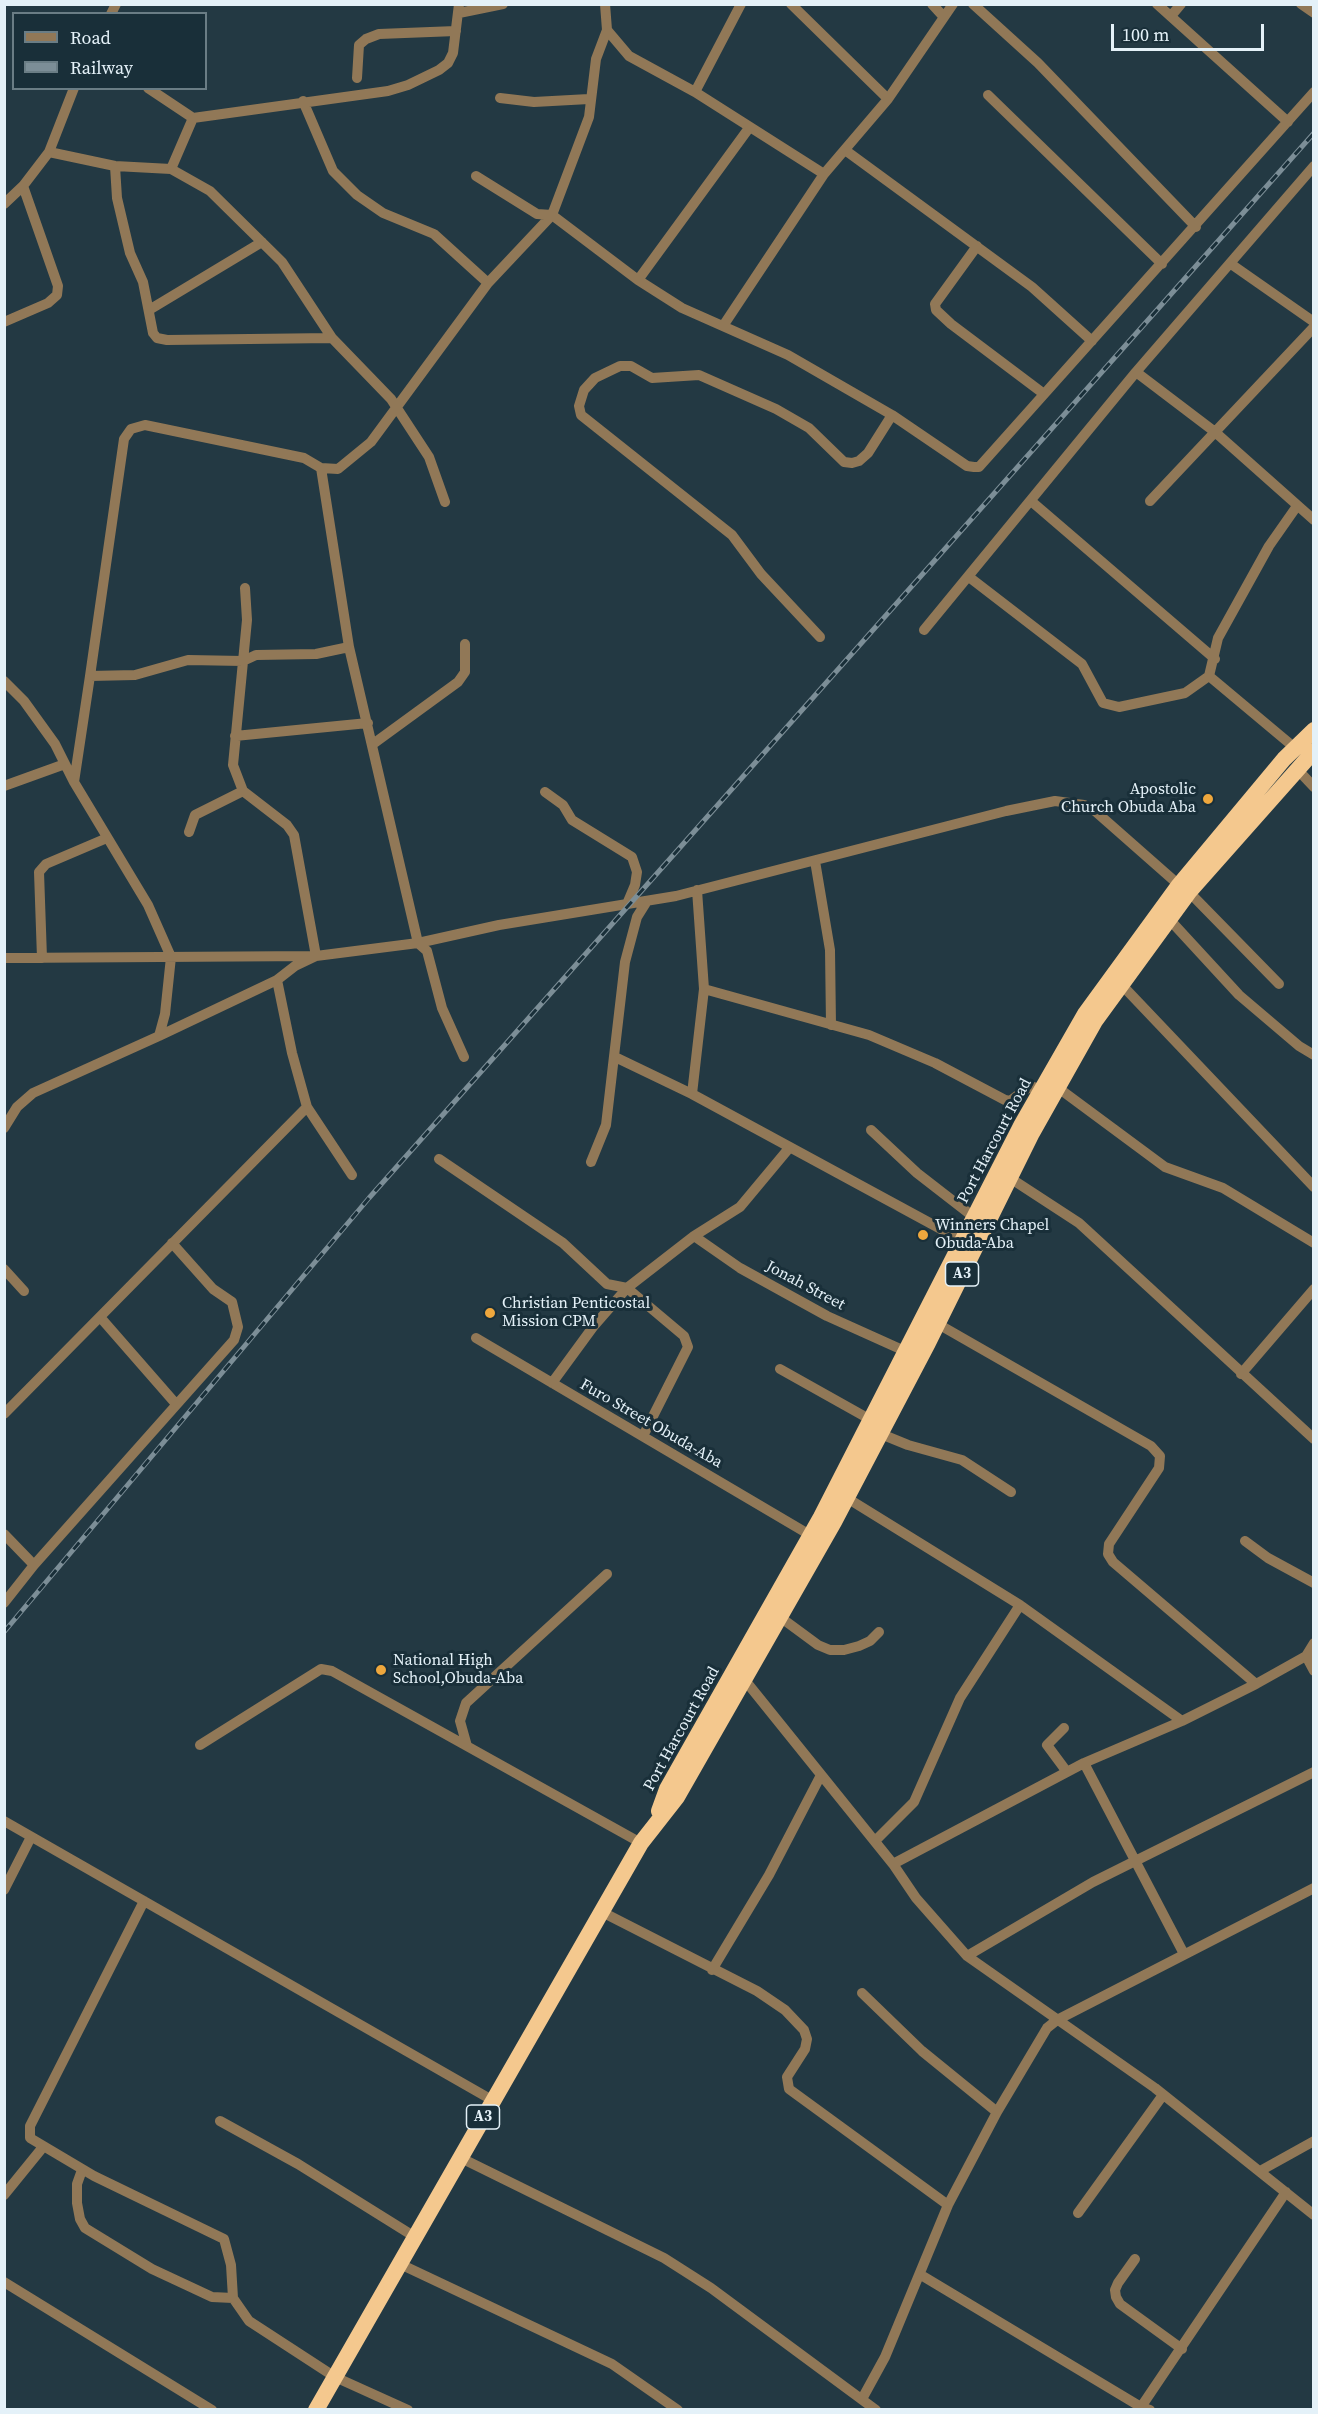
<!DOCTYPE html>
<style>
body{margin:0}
#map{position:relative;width:1318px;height:2414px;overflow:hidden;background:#233943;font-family:"Source Serif 4",serif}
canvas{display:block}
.frame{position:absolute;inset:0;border:6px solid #e4f1f8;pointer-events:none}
.legend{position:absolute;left:12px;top:12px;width:195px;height:78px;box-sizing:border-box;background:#192f39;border:2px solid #6a7d85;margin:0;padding:8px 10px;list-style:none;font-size:18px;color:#e4f1f8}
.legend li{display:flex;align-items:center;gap:12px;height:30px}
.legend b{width:30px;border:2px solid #6a7d85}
.scale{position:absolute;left:1111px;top:24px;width:153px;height:27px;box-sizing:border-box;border:3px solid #e4f1f8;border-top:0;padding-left:8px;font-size:18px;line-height:21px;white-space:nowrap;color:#e4f1f8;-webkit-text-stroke:4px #192f39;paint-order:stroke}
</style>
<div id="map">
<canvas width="1318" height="2414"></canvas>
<div class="frame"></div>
<ul class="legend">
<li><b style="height:8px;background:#917857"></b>Road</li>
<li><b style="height:8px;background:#7c8e97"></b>Railway</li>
</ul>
<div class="scale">100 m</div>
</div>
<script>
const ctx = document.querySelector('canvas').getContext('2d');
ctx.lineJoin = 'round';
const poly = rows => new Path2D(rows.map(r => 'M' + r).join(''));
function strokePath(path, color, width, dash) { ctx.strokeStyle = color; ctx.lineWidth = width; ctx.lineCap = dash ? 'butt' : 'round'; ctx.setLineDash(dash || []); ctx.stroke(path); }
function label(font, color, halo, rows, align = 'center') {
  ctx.font = font + ' "Source Serif 4",serif'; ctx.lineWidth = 6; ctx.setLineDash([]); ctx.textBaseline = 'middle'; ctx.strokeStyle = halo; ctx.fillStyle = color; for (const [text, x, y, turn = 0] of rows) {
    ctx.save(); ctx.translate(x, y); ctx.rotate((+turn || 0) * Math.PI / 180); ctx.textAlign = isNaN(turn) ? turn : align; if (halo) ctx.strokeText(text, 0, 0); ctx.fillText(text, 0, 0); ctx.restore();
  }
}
strokePath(poly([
 [791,4,888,99],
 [932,4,943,16],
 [973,4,1038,63,1196,227],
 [1157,4,1288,122],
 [1301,4,1314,13],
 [459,13,503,4],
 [111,14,116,4],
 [1171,16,1181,4],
 [607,30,629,56,695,92,824,174],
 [357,78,359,45,366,39,379,34,456,31],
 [148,88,193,118,171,169],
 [695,92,741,4],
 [988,95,1162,264],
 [500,98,534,102,589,99],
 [303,101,333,171,357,195,383,213,434,234,488,283],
 [193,118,388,91,408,85,439,70,448,63,453,53,459,4],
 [845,150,1032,287,1092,341],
 [49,152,74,88],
 [115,166,117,198,130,253,143,282,153,333,157,338,167,340,332,338],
 [476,176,537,214,552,215,638,280,682,308,788,355,892,415,967,466,974,467,979,467,1314,92],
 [4,204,23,186,49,152,115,166,171,169,210,191,282,262,332,338,391,399,429,457,445,502],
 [977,246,935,304,936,310,951,324,1044,394],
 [1231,264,1314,322],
 [638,280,749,128],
 [149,310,262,242],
 [4,322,48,303,57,295,58,286,23,186],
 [723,326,824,174,888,99,953,4],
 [1136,372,1215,432,1314,520],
 [321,468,338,469,371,442,488,283,552,215,589,117,596,59,607,30,605,4],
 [1031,501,1215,659],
 [1150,501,1314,327],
 [969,577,1082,664,1103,703,1119,707,1185,693,1209,676,1218,638,1269,546,1297,506],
 [924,630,1136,372,1314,166],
 [820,637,761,574,732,535,581,415,579,406,584,390,595,378,620,366,631,366,652,378,699,375,776,409,809,428,844,462,852,463,859,461,868,453,892,415],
 [90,676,124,439,131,429,145,425,304,458,321,468,349,647],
 [1209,676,1295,748],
 [4,681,24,701,55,744,74,782,148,905,171,957,165,1014,159,1036,33,1093,17,1107,4,1128],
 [235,736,368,723],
 [373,744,458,682,465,672,465,644],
 [1297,769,1314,787],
 [74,782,90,676,135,675,188,660,243,661,256,655,316,654,349,647,418,943,427,951,442,1008,464,1057],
 [4,786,65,764],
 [545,792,563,805,572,820,632,857,637,872,635,885,627,904],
 [189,832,195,815,243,791],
 [815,861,830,950,831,1025],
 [1189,892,1279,984],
 [1169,919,1239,995,1299,1046,1314,1055],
 [4,958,316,956,418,943,499,925,676,896,1006,811,1055,801,1084,805,1095,811,1179,885],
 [42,958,39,872,46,864,107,838],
 [277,980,292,1053,307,1107,352,1175],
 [1120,983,1314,1187],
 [704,989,869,1035,935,1063,1005,1100,1010,1101,1026,1089,1034,1087,1041,1090],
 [159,1036,277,980,295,966,316,956,294,835,287,825,243,791,233,765,247,620,245,588],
 [615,1057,692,1094,963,1241],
 [1057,1087,1165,1167,1223,1188,1314,1243],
 [692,1094,704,989,697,890],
 [871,1130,917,1173,975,1218],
 [439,1159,563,1243,607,1284,627,1288,684,1336,688,1347,643,1436],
 [591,1162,606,1125,625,962,637,917,647,901],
 [1010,1178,1079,1223,1314,1439],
 [694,1236,740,1268,827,1316,907,1352],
 [4,1269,24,1291],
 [100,1317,176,1404],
 [938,1324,1151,1446,1160,1456,1159,1468,1109,1544,1108,1554,1113,1562,1256,1684],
 [476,1338,810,1535],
 [780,1369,871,1420],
 [1241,1374,1314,1289],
 [552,1383,593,1327,627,1288,694,1236,740,1207,790,1147],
 [4,1414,307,1107],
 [881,1434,908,1445,962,1460,1011,1492],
 [847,1498,1020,1605,1182,1721],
 [4,1534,34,1565],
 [1245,1541,1268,1558,1314,1583],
 [4,1603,34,1565,234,1340,238,1327,232,1302,213,1289,172,1243],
 [780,1617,818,1645,830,1650,844,1650,859,1646,870,1641,879,1632],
 [1310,1655,1306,1656,1314,1671],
 [744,1679,893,1864,916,1898,967,1956,1155,2088,1314,2215],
 [1064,1728,1047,1745,1067,1772],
 [200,1745,321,1669,332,1671,641,1843],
 [467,1746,460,1721,466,1703,607,1574],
 [1084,1763,1184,1954],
 [4,1821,492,2100],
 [875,1841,914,1802,960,1698,1020,1605],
 [893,1864,1084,1763,1182,1721,1256,1684,1306,1656,1314,1643],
 [4,1890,31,1837],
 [144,1901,30,2126,30,2138,94,2176,224,2239,231,2265,233,2298,249,2321,335,2377,408,2410],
 [602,1912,757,1991,785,2010,804,2030,807,2039,805,2049,787,2077,789,2089,948,2205],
 [967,1956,1093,1882,1314,1772],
 [712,1970,769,1875,821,1775],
 [862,1993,922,2051,997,2112],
 [220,2121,298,2164,415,2237],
 [461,2158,664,2258,711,2288,876,2410],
 [82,2170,77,2184,77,2203,80,2219,85,2228,152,2269,212,2297,233,2298],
 [1260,2171,1314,2141],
 [4,2195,43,2147],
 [1078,2213,1163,2095],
 [1135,2259,1118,2283,1115,2290,1116,2297,1120,2304,1182,2349],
 [400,2264,612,2364,678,2410],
 [921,2275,1141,2407,1150,2410],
 [4,2282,212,2410],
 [862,2399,885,2357,948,2205,997,2112,1047,2028,1057,2020,1314,1888],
 [1139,2410,1286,2192]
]), '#917857', 10);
strokePath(poly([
 [659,1811,667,1789,821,1517,1022,1124,1085,1014,1179,885,1284,759,1314,730],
 [316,2410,641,1843,677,1797,834,1522,928,1343,1032,1133,1095,1021,1189,892,1314,751]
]), '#f4c88e', 16);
const rail = poly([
 [4,1632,369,1198,1314,133]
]);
strokePath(rail, '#7c8e97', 5);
strokePath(rail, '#192f39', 3, [9]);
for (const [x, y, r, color] of [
 [1208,799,6,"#eea73d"],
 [923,1235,6,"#eea73d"],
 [490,1313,6,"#eea73d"],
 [381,1670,6,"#eea73d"]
]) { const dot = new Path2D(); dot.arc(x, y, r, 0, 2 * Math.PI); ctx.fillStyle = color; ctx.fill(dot); strokePath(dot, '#192f39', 2); }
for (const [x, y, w] of [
 [962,1274,33],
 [483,2117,33]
]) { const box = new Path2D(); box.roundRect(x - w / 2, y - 12, w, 24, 4.5); ctx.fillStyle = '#192f39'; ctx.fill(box); strokePath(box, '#e4f1f8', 1.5); }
label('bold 15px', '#e4f1f8', null, [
 ["A3",962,1274],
 ["A3",483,2117]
]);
label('16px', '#e4f1f8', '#192f39', [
 ["Apostolic",1196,790,"right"],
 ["Church Obuda Aba",1196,808,"right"],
 ["Winners Chapel",935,1226],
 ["Obuda-Aba",935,1244],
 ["Christian Penticostal",502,1304],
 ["Mission CPM",502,1322],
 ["National High",393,1661],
 ["School,Obuda-Aba",393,1679]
], 'left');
label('16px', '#e4f1f8', '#192f39', [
 ["Port Harcourt Road",995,1141,-62],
 ["Jonah Street",805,1286,28],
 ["Furo Street Obuda-Aba",651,1424,30],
 ["Port Harcourt Road",682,1729,-61]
]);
</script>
